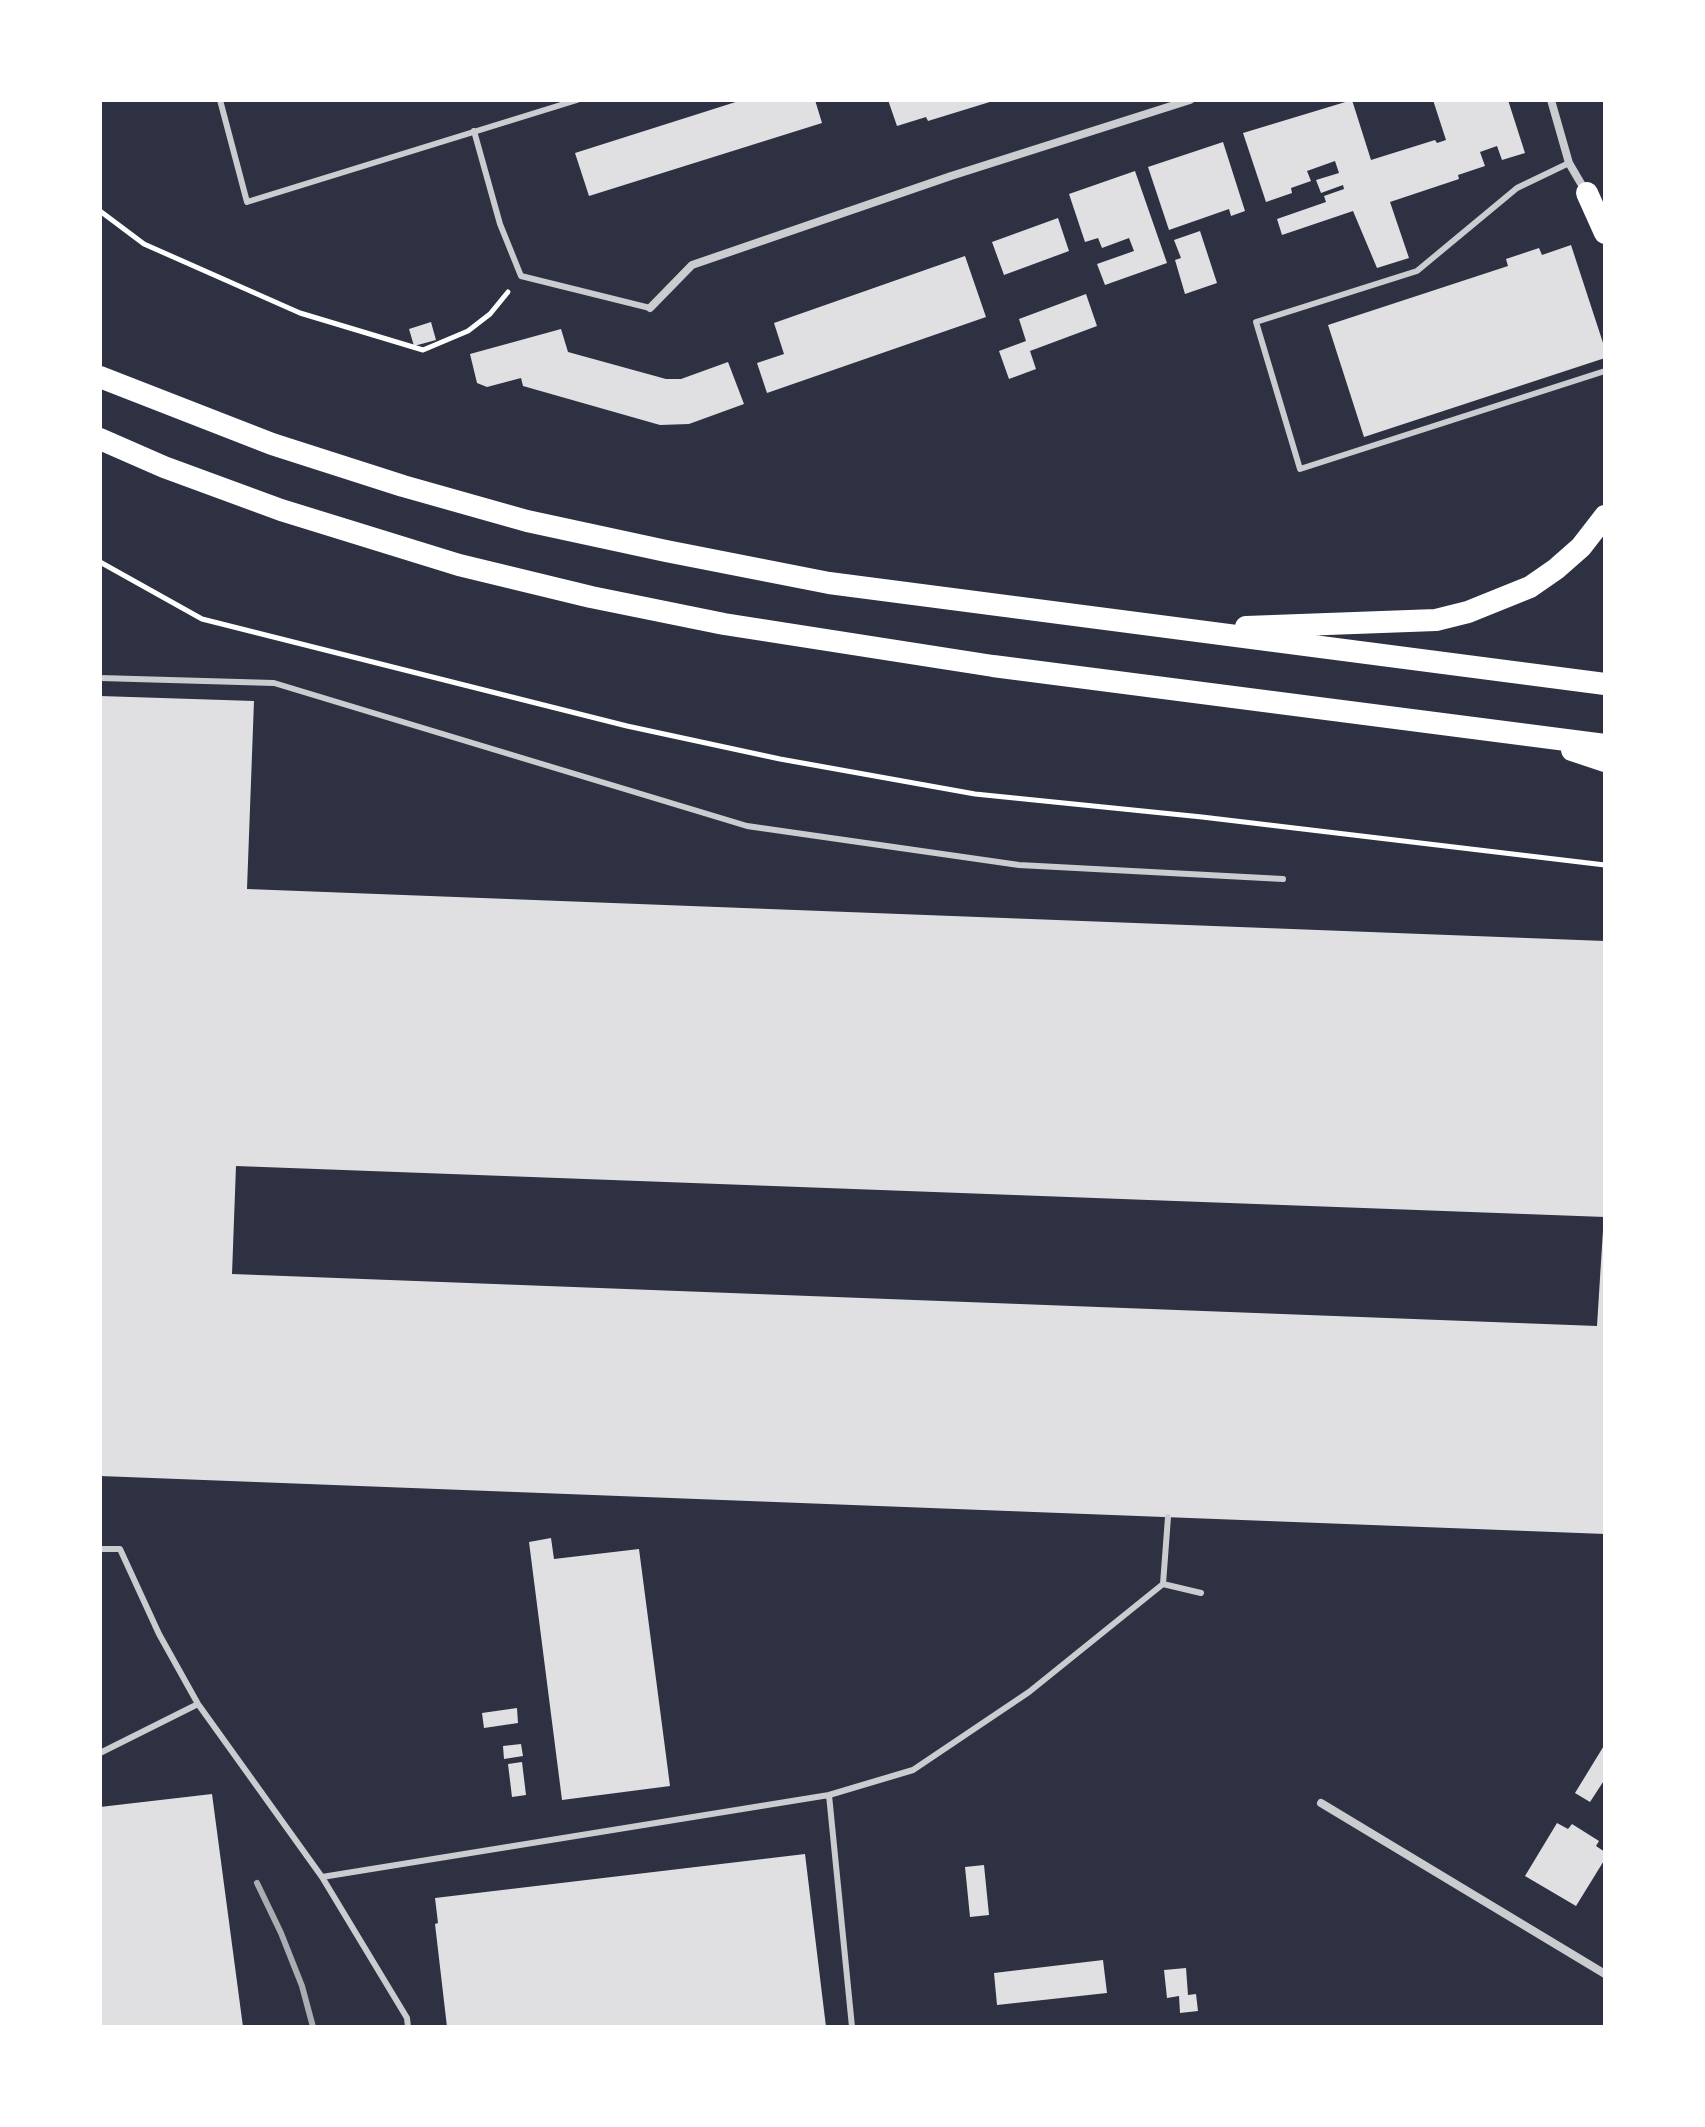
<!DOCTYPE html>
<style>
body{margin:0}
#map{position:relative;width:1705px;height:2127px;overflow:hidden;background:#2d3142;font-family:"Open Sans",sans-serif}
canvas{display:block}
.frame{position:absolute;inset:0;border:102px solid #fff;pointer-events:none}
</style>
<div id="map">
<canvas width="1705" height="2127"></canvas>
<div class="frame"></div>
</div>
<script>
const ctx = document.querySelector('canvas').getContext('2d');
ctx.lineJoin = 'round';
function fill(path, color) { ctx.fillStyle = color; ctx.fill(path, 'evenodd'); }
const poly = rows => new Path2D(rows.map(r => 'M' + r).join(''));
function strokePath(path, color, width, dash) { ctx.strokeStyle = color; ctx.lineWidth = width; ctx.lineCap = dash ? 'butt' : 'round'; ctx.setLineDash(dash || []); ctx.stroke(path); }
fill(poly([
 [742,100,815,100,822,123,589,196,575,153],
 [888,100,993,100,993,101,928,121,926,117,897,126],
 [1352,100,1371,160,1435,140,1437,143,1446,140,1433,100,1508,100,1525,153,1502,160,1497,146,1480,152,1485,166,1458,175,1459,179,1390,202,1409,258,1377,268,1353,211,1282,235,1277,219,1326,202,1324,196,1344,189,1343,185,1321,193,1316,180,1339,173,1335,161,1307,171,1311,181,1291,188,1292,193,1266,202,1243,133],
 [1223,142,1245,211,1231,216,1229,209,1169,230,1148,167],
 [1135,171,1167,263,1105,285,1097,264,1134,251,1129,238,1102,248,1098,238,1085,242,1069,194],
 [1058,218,1069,251,1004,275,992,242],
 [1200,231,1217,283,1185,294,1175,260,1181,258,1174,240],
 [1571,245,1605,349,1605,358,1364,437,1328,325,1508,266,1506,259,1539,248,1542,255],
 [965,256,986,317,767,393,757,363,784,354,774,323],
 [1086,294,1097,326,1030,351,1036,369,1009,379,999,351,1026,341,1019,319],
 [431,322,436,340,414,346,409,329],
 [561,329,568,352,666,379,681,379,728,362,744,404,689,424,660,425,523,386,521,378,487,387,477,383,470,354],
 [100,696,254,701,247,889,1605,941,1605,1217,236,1166,232,1274,1597,1326,1603,1230,1605,1231,1605,1534,100,1476],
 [551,1538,554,1559,639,1549,670,1786,562,1800,529,1542],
 [517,1708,518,1723,484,1728,482,1713],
 [521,1744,523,1756,504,1759,503,1746],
 [1605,1744,1605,1779,1590,1802,1575,1793],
 [522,1762,526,1795,512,1797,508,1764],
 [212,1794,243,2027,100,2027,100,1807],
 [1557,1823,1568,1829,1572,1824,1599,1841,1596,1846,1605,1852,1605,1859,1576,1906,1525,1876],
 [805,1854,826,2027,447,2027,435,1924,438,1923,435,1898],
 [984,1865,989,1915,970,1917,965,1867],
 [1103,1960,1107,1993,997,2005,994,1973],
 [1186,1968,1188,1995,1196,1994,1198,2011,1180,2013,1179,1996,1167,1998,1164,1970]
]), '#e0e0e3');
strokePath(poly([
 [100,211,144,244,300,313,423,350,468,331,490,314,508,292],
 [100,562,202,619,627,726,780,759,975,794,1202,817,1605,865]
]), '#fff', 5);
strokePath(poly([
 [220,100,247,202,577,100],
 [474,131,500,224,521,276,650,308],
 [1569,163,1517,188,1417,271,1256,322,1300,469,1605,371],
 [100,678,274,683,747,826,1019,865,1283,879],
 [1168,1517,1163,1584,1201,1593],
 [100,1549,120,1549,159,1634,198,1704,322,1877,829,1795,913,1770,1029,1692,1163,1584],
 [100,1753,198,1704],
 [829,1795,852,2027],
 [322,1877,407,2018,408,2027]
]), '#caccd0', 6);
strokePath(poly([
 [1551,100,1569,163,1586,192],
 [650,308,692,265,951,176,1190,100],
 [1321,1803,1605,1974]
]), '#caccd0', 8);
strokePath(poly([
 [1587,193,1605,233],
 [100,377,272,444,403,486,527,521,666,551,829,583,1605,684],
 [100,439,164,467,281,510,459,565,591,597,724,624,993,666,1605,745],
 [1246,627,1436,620,1468,612,1530,587,1556,569,1581,547,1605,516],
 [1572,750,1605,761]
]), '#fff', 22);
strokePath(poly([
 [257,1883,281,1933,302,1986,313,2027]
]), '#abadb3', 6);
</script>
